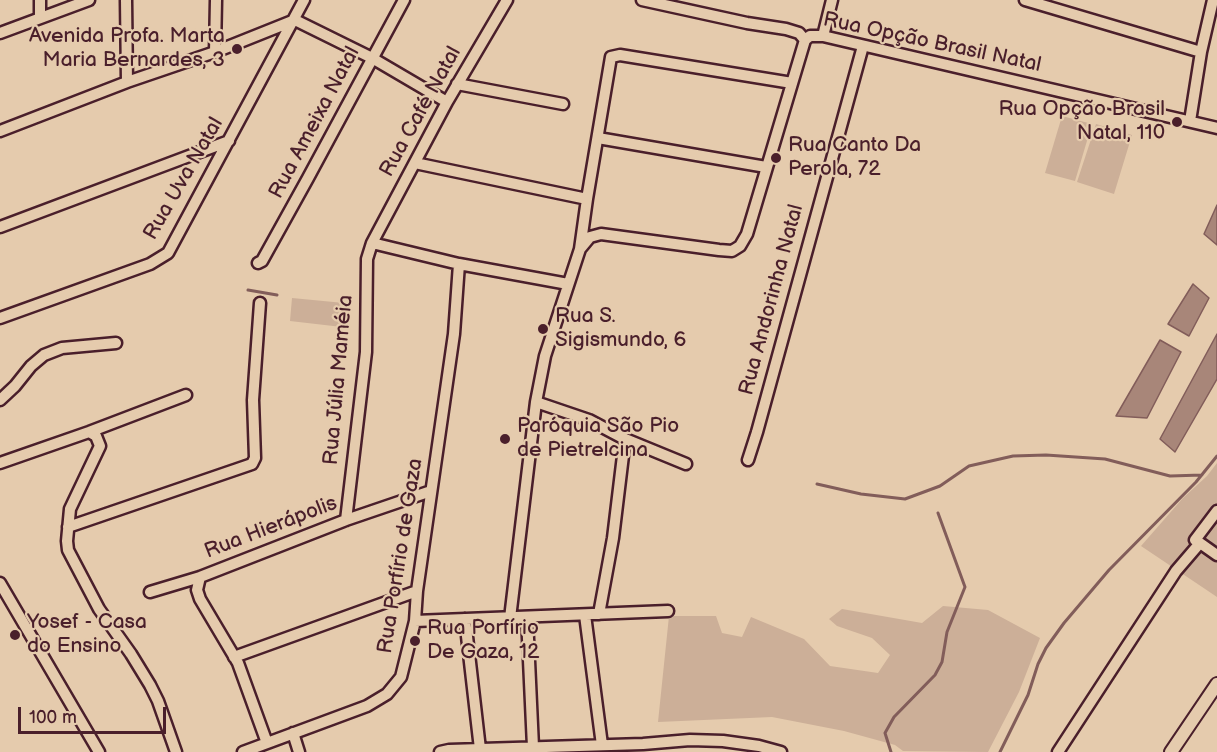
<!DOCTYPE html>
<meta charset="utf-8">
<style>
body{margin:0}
#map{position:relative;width:1217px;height:752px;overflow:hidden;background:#e5cbad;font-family:"Balsamiq Sans",sans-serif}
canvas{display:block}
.scale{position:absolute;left:18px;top:707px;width:148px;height:27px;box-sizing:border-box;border:3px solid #4a1f2b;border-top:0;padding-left:8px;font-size:18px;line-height:21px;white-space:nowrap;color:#4a1f2b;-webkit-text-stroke:4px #e5cbad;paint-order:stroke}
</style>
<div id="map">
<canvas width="1217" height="752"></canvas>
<div class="scale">100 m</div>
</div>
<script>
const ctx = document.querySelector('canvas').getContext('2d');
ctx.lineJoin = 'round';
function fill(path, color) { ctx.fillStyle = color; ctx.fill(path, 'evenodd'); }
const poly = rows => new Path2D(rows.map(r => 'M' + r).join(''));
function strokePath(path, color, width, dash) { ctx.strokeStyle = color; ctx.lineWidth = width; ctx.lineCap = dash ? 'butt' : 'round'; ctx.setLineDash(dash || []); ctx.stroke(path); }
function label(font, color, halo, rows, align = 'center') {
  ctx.font = font + ' "Balsamiq Sans",sans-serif'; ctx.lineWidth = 4.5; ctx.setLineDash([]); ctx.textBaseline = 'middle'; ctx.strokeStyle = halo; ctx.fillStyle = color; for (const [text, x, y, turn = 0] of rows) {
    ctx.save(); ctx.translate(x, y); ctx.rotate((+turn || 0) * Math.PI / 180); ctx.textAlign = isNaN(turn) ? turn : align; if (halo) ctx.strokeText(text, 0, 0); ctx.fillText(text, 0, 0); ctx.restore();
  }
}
fill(poly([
 [1062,116,1092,124,1075,181,1045,173],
 [1096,124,1132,135,1114,194,1077,182],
 [292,298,344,303,342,327,290,321],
 [1217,463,1217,597,1141,546,1183,498,1207,476],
 [943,606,988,610,1040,638,1019,692,988,752,903,751,895,745,844,731,772,717,658,722,669,616,716,616,722,633,742,637,751,617,804,639,830,666,878,673,890,655,872,638,837,626,829,619,842,609,922,623]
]), '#ccaf98');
const water = poly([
 [1217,205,1217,245,1204,234,1217,205],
 [1193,284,1209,298,1189,336,1168,324,1193,284],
 [1217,334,1217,379,1175,452,1160,439,1217,334],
 [1160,340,1181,352,1147,418,1116,416,1160,340]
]);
fill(water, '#a88679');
strokePath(water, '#825d5a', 1.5);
strokePath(poly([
 [248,290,277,295],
 [817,484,861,494,905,499,940,486,969,466,1013,456,1046,455,1105,459,1170,476,1202,475],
 [891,752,885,733,894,717,935,675,942,662,947,632,965,587,938,513],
 [1000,752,1028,695,1038,664,1046,648,1064,623,1109,570,1196,482,1217,456]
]), '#825d5a', 3);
const minor = poly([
 [126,0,127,82],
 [642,0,747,23,786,29,799,33,805,40,810,36,823,36,1217,128],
 [1025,0,1201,52],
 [40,18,40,0],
 [0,33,89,0],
 [823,36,832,0],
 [215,52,216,0],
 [457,84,563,104],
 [1190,121,1201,52,1213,0],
 [0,131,127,82,215,52,295,20,372,58,447,102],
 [598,138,766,167],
 [415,163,587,199],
 [0,227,229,141],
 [372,243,459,264,568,284],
 [580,249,587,199,611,57,620,55,792,83],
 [258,263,262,261,308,178,404,0],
 [0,318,150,264,168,253,304,0],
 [0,400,15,386,31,366,44,355,62,348,116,343],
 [536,402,589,420,625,439,686,464],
 [89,432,96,436,100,446,70,509,67,541,68,550,99,609,131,654,150,685,158,701,176,752],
 [748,460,757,432,863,46],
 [0,463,89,432,186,395],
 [346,520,366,352,367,259,372,243,447,102,507,0],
 [68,527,252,464,255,458,253,400,260,303],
 [1200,543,1195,540,1217,511],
 [200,577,197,590,200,599,238,663,267,743],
 [0,583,99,752],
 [150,592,200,577,346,520,431,491],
 [599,614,613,538,625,439],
 [585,615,602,745],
 [527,617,533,747],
 [510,618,536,402,545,356,580,249,590,237,601,234,719,250,732,251,740,246,747,234,805,40],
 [465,619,480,749],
 [415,621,668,611],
 [234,657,417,591],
 [293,733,299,752],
 [243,752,367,706,387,694,401,677,415,621,417,591,454,334,459,264],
 [440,752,449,750,643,744,690,740,723,741,759,746,781,752],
 [1058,752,1176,571,1200,543,1217,555]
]);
const major = poly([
 [1171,752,1217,684]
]);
strokePath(minor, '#4a1f2b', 15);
strokePath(major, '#4a1f2b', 16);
strokePath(minor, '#e5cbad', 10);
strokePath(major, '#e5cbad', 12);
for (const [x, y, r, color] of [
 [237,49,6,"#4a1f2b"],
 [1177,122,6,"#4a1f2b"],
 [776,158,6,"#4a1f2b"],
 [543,329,6,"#4a1f2b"],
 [505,439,6,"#4a1f2b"],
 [15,635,6,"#4a1f2b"],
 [415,641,6,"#4a1f2b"]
]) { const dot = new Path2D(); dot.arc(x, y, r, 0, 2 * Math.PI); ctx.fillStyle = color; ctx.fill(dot); strokePath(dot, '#e5cbad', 2); }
label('21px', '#4a1f2b', '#e5cbad', [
 ["Avenida Profa. Marta",225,37,"right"],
 ["Maria Bernardes, 3",225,61,"right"],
 ["Rua Opção Brasil",1165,110,"right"],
 ["Natal, 110",1165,134,"right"],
 ["Rua Canto Da",788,146],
 ["Perola, 72",788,170],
 ["Rua S.",555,317],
 ["Sigismundo, 6",555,341],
 ["Paróquia São Pio",517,427],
 ["de Pietrelcina",517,451],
 ["Yosef - Casa",27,623],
 ["do Ensino",27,647],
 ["Rua Porfírio",427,629],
 ["De Gaza, 12",427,653]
], 'left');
label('21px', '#4a1f2b', '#e5cbad', [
 ["Rua Opção Brasil Natal",932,43,12],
 ["Rua Café Natal",421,112,-61],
 ["Rua Ameixa Natal",315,123,-62],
 ["Rua Uva Natal",184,179,-60],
 ["Rua Andorinha Natal",772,300,-75],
 ["Rua Júlia Maméia",339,380,-85],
 ["Rua Hierápolis",271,528,-21],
 ["Rua Porfírio de Gaza",401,556,-81]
]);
</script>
